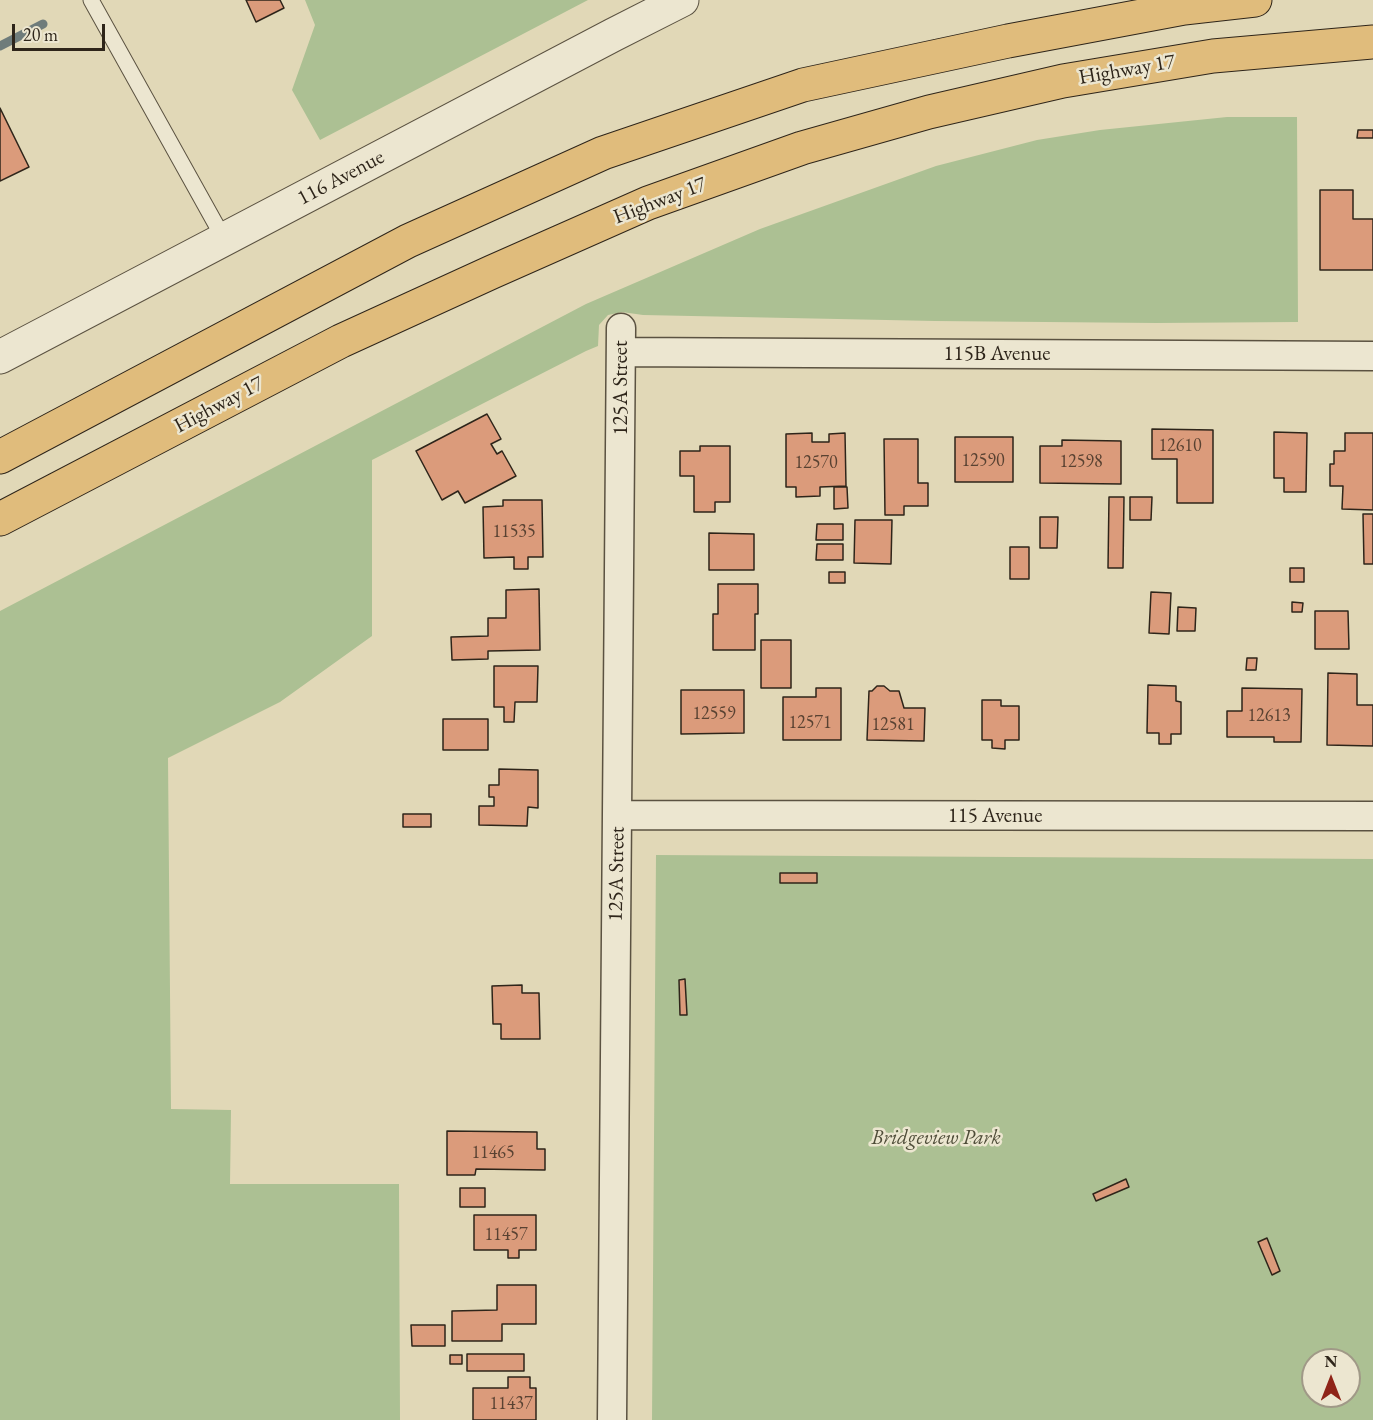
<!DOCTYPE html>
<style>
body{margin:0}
#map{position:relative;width:1373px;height:1420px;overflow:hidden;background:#e1d8b7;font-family:"EB Garamond",serif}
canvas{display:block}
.north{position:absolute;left:1301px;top:1348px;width:60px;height:60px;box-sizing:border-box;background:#ece6d0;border:2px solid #a09987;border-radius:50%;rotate:0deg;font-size:16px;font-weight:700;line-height:24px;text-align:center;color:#2e251a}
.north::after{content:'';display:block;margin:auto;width:21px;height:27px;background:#8f2418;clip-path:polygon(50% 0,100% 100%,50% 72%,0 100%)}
.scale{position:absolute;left:12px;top:24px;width:93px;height:27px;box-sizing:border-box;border:3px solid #2e251a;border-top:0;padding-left:8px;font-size:18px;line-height:21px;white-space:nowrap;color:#2e251a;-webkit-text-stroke:4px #ece6d0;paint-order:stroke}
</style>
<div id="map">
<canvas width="1373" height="1420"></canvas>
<div class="north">N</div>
<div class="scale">20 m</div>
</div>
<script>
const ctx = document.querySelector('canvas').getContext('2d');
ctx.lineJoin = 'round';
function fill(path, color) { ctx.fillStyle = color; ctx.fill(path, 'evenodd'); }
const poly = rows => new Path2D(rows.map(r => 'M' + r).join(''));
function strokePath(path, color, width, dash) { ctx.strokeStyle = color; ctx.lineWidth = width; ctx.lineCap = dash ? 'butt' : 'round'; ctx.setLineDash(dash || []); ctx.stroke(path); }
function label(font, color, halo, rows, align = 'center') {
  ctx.font = font + ' "EB Garamond",serif'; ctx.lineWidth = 5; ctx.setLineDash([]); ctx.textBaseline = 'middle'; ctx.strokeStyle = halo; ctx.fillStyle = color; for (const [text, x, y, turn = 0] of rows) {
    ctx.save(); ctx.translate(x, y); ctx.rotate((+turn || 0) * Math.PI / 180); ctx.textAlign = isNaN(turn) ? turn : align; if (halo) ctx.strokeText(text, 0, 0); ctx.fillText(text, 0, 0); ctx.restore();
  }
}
fill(poly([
 [305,0,588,0,320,140,292,90,315,25],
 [1227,117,1297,117,1298,322,1156,323,935,321,643,315,622,312,608,315,599,325,598,346,586,351,372,460,372,636,280,702,168,758,171,1109,231,1110,230,1184,399,1184,400,1420,0,1420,0,611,586,304,760,229,936,166,1037,140,1100,130],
 [656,855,1373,859,1373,1420,652,1420],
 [1313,1360,1349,1360,1349,1396,1313,1396]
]), '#acc093');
strokePath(poly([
 [0,46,43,24]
]), '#6f7c7b', 9);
const building = poly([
 [246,0,280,0,284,8,256,22,246,0],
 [0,108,29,167,0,181,0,108],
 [1358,130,1373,130,1373,138,1357,138,1358,130],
 [1320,190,1353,190,1353,219,1373,219,1373,270,1320,270,1320,190],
 [487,414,501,439,491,444,497,454,502,451,516,476,465,503,458,491,442,500,416,451,487,414],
 [1152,429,1213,430,1213,503,1177,503,1177,459,1152,459,1152,429],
 [1274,432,1307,433,1306,492,1284,492,1284,478,1274,478,1274,432],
 [812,433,812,442,829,442,829,434,845,433,846,486,820,487,820,496,796,497,796,487,786,487,786,434,812,433],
 [1345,433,1373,433,1373,510,1342,509,1343,486,1330,486,1330,464,1334,464,1334,451,1345,451,1345,433],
 [955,437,1013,437,1013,482,955,482,955,437],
 [884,439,918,439,918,483,928,483,928,506,904,506,904,515,885,515,884,439],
 [1062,440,1121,441,1121,484,1040,483,1040,446,1062,446,1062,440],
 [700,446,730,446,730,502,715,502,715,512,694,512,694,476,680,476,680,451,700,451,700,446],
 [834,487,847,487,848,508,834,509,834,487],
 [1109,497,1124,497,1123,568,1108,568,1109,497],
 [1130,497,1152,497,1151,520,1130,520,1130,497],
 [503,500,542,500,543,557,528,557,528,569,514,569,514,557,484,558,483,507,503,506,503,500],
 [1363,514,1373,514,1373,564,1364,564,1363,514],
 [1040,517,1058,517,1057,548,1040,548,1040,517],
 [855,520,892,520,891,564,854,563,855,520],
 [817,524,843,524,843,540,816,540,817,524],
 [709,533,754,534,754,570,709,570,709,533],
 [817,544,843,544,843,560,816,560,817,544],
 [1010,547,1029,547,1029,579,1010,579,1010,547],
 [1290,568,1304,568,1304,582,1290,582,1290,568],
 [829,572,845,572,845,583,829,583,829,572],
 [718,584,758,584,758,614,755,614,755,650,713,650,713,614,718,614,718,584],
 [539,589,540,650,488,651,488,659,452,660,451,637,488,636,488,618,506,618,506,590,539,589],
 [1151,592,1171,593,1169,634,1149,633,1151,592],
 [1292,602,1303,603,1302,612,1292,612,1292,602],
 [1178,607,1196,608,1195,631,1177,631,1178,607],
 [1315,611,1348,611,1349,649,1315,649,1315,611],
 [761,640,791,640,791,688,761,688,761,640],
 [1247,658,1257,658,1256,670,1246,670,1247,658],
 [494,666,538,666,537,702,515,702,514,722,504,722,504,707,494,707,494,666],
 [1328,673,1357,674,1357,705,1373,705,1373,746,1327,745,1328,673],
 [1148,685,1176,686,1176,701,1181,702,1181,734,1171,734,1171,744,1159,744,1159,733,1147,733,1148,685],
 [877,686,884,686,890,691,899,691,904,708,925,708,924,741,867,740,869,691,872,691,877,686],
 [816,688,841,688,841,740,783,740,783,697,816,697,816,688],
 [1242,688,1302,689,1301,742,1274,742,1274,737,1227,737,1227,711,1242,711,1242,688],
 [681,690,744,690,744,733,681,734,681,690],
 [982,700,1001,700,1001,706,1019,706,1019,740,1005,740,1005,749,992,748,992,740,982,740,982,700],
 [443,719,488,719,488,750,443,750,443,719],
 [499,769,538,770,538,808,528,807,527,826,479,825,479,806,494,806,494,797,489,797,489,785,499,785,499,769],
 [403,814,431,814,431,827,403,827,403,814],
 [780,873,817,873,817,883,780,883,780,873],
 [685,979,687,1015,680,1015,679,980,685,979],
 [522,985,522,993,539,993,540,1039,501,1039,501,1024,493,1024,492,986,522,985],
 [447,1131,537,1132,537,1149,545,1149,545,1170,476,1169,475,1175,447,1175,447,1131],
 [1126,1179,1129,1187,1096,1201,1093,1194,1126,1179],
 [460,1188,485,1188,485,1207,460,1207,460,1188],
 [474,1215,536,1215,536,1250,519,1250,519,1258,508,1258,508,1250,474,1250,474,1215],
 [1267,1238,1280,1271,1272,1275,1258,1242,1267,1238],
 [497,1285,536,1285,536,1324,502,1324,502,1341,452,1341,452,1311,497,1310,497,1285],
 [411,1325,445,1325,445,1346,412,1346,411,1325],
 [467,1354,524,1354,524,1371,467,1371,467,1354],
 [450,1355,462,1355,462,1364,450,1364,450,1355],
 [508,1377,530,1377,530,1388,536,1388,536,1420,473,1420,473,1388,508,1388,508,1377]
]);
fill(building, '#db9b7b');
strokePath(building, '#2e251a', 1.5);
const service = poly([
 [91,0,224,239]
]);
const minor = poly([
 [621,352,1373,356],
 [618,815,1373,816],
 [612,1420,621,328]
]);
const tertiary = poly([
 [0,357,613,35,682,0]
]);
const motorway = poly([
 [0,457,408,241,603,153,803,85,1008,41,1184,8,1255,0],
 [0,519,341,341,492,272,648,203,802,148,929,112,1063,81,1213,56,1373,42]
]);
strokePath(service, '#5b5241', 17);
strokePath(minor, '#5b5241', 31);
strokePath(tertiary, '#5b5241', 35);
strokePath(motorway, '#2e251a', 35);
strokePath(service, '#ece6d0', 15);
strokePath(minor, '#ece6d0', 28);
strokePath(tertiary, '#ece6d0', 33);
strokePath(motorway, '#e0bc7c', 33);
label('18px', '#594232', null, [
 ["12610",1180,446],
 ["12590",983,461],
 ["12598",1081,462],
 ["12570",816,463],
 ["11535",514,532],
 ["12559",714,714],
 ["12613",1269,716],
 ["12571",810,723],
 ["12581",893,725],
 ["11465",493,1153],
 ["11457",506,1235],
 ["11437",511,1404]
]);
label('21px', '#2e251a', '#ece6d0', [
 ["Highway 17",1127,70,-10],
 ["116 Avenue",341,178,-28],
 ["Highway 17",660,201,-21],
 ["115B Avenue",997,354],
 ["125A Street",621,388,-90],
 ["Highway 17",219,405,-28],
 ["115 Avenue",995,816],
 ["125A Street",617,874,-89]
]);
label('italic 21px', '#4e4c38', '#ece6d0', [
 ["Bridgeview Park",936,1138]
]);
</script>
